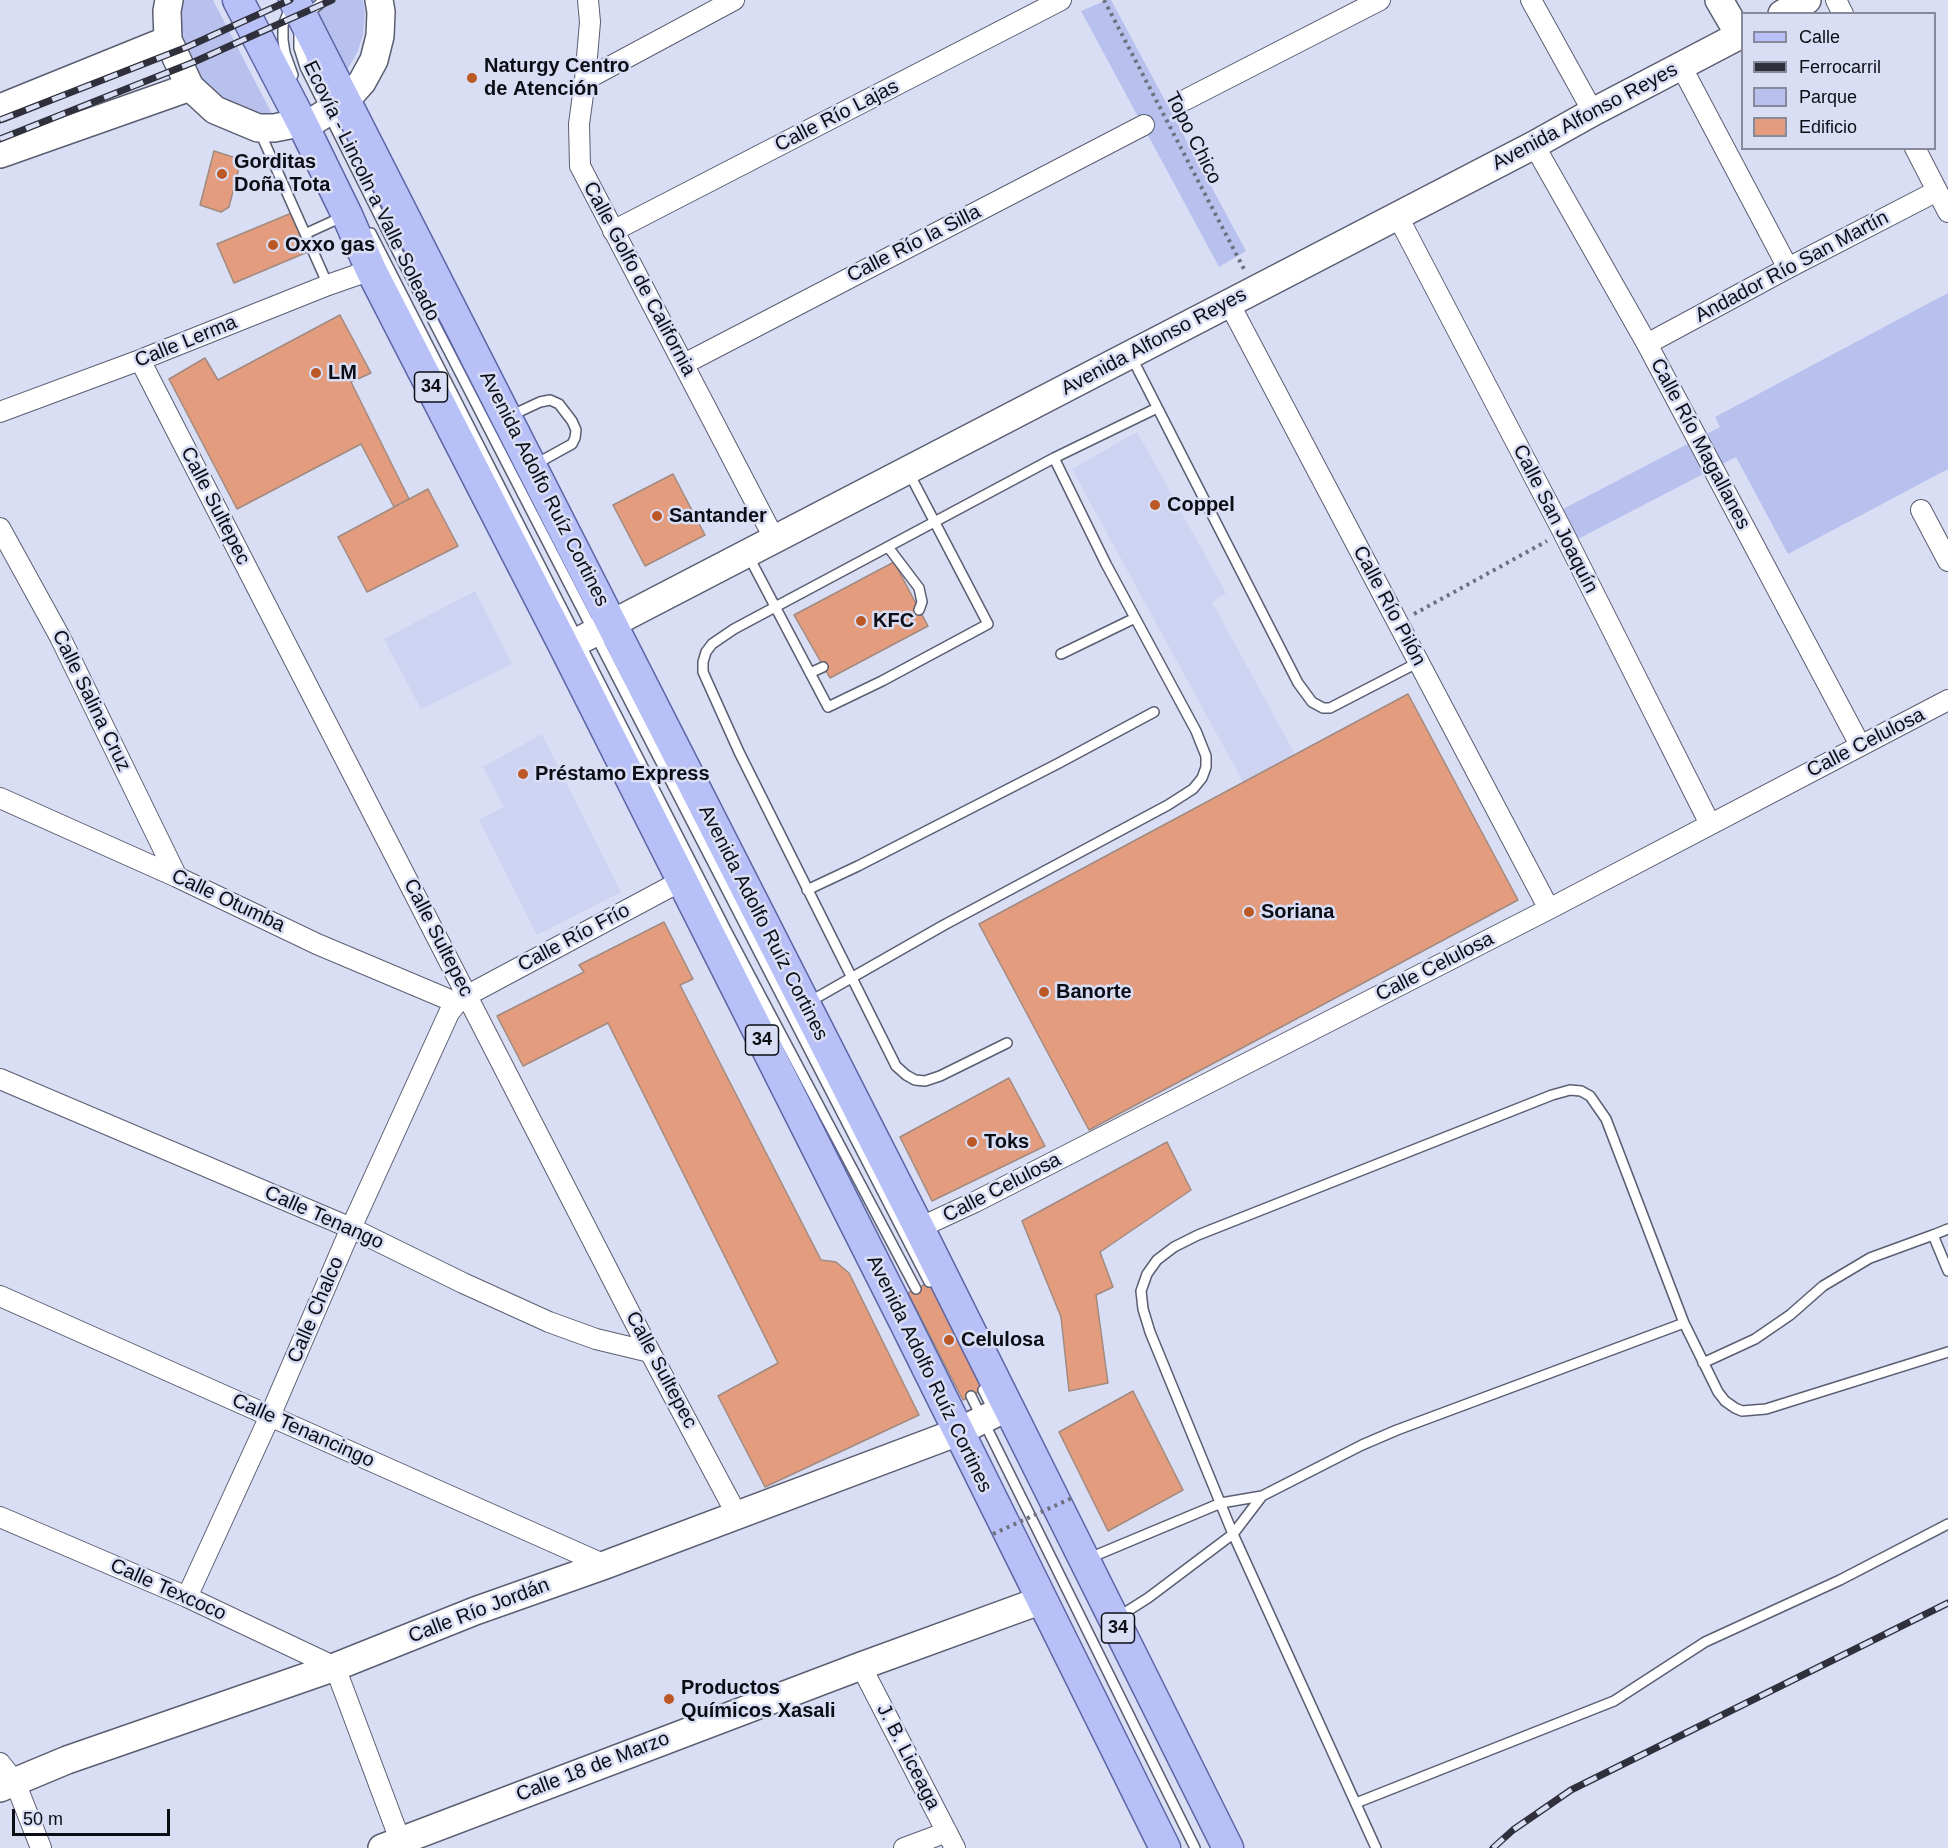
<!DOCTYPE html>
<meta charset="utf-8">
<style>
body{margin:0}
#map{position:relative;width:1948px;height:1848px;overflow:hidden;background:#d9def5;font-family:Helvetica,sans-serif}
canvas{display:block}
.legend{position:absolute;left:1741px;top:12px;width:195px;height:138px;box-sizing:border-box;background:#d9def5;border:2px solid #878a9b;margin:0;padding:8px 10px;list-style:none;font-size:18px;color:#0c0d15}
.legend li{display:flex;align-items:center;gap:12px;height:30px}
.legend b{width:30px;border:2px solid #878a9b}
.scale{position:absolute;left:12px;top:1809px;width:158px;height:27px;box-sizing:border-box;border:3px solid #0c0d15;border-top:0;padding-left:8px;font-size:18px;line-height:21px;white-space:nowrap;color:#0c0d15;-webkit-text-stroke:4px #d9def5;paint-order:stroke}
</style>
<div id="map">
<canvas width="1948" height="1848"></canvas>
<ul class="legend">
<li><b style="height:8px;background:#b8c0f8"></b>Calle</li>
<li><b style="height:8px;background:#2f303b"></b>Ferrocarril</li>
<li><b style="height:16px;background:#b8c1ed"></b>Parque</li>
<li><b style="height:16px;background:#e39d7e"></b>Edificio</li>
</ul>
<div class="scale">50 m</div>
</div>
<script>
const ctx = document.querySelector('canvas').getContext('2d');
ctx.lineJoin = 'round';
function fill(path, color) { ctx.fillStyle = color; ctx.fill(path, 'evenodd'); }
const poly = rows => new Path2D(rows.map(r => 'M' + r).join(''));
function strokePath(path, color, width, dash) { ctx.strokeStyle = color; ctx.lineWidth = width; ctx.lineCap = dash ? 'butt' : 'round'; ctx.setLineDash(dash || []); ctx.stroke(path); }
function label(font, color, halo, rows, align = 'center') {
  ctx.font = font + ' Helvetica,sans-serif'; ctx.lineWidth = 5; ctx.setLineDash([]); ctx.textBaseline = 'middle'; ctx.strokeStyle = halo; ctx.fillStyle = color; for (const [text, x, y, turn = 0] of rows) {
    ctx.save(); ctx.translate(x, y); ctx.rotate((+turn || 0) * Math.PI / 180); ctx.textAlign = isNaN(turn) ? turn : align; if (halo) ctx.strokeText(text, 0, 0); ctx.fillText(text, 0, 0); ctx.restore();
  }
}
fill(poly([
 [1137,432,1226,593,1212,602,1295,754,1243,782,1072,469],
 [475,591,512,664,421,709,384,639],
 [542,734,621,892,537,935,479,820,504,807,483,767]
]), '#cdd3f1');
fill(poly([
 [175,0,213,0,273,116,252,112,213,95,197,79,183,53],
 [309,0,363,0,365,13,363,35,357,53,347,70],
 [1107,0,1111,0,1246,251,1219,267,1081,11],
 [1948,293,1948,469,1788,554,1736,457,1578,539,1563,509,1720,427,1715,417]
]), '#b8c1ed');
const building = poly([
 [214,151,236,158,240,164,229,207,221,212,200,205,214,151],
 [294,212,310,251,234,283,217,244,294,212],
 [340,315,371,373,351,382,409,499,394,507,361,444,237,509,169,379,205,358,218,380,340,315],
 [673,474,705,535,645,566,613,505,673,474],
 [428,489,458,546,367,592,338,537,428,489],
 [894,562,928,626,830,678,794,615,894,562],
 [1408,694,1518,900,1089,1130,979,924,1408,694],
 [664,922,693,979,680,985,821,1260,836,1262,849,1273,919,1415,765,1487,718,1396,778,1363,608,1023,523,1066,497,1016,584,972,579,965,664,922],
 [1009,1078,1045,1146,932,1201,900,1137,1009,1078],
 [1167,1142,1191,1190,1100,1252,1113,1287,1096,1295,1108,1383,1069,1391,1061,1317,1022,1221,1167,1142],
 [936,1279,990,1386,963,1400,908,1293,936,1279],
 [1133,1391,1183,1490,1108,1531,1059,1432,1133,1391]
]);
fill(building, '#e39d7e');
strokePath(building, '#a18a80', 1.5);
const lane = poly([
 [290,8,283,25,283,40,285,53,293,75],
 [307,15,324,0],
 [299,30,299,48,305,67,393,243,929,1282],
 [259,130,328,285],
 [307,233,342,217],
 [371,233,726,930,916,1289],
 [1131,356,1298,683,1312,702,1323,708,1330,708,1419,662],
 [510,416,540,402,550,400,559,404,572,421,576,430,575,438,572,444,534,465],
 [888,547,919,588,922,602,919,610],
 [749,557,828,707,882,681,988,624,909,473],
 [1061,654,1135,618],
 [810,673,823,667],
 [807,890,858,866,1059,763,1154,712],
 [809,1002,944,925,1168,805,1193,789,1202,778,1206,767,1206,756,1196,731,1106,564,1054,458],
 [1007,1043,940,1076,925,1081,915,1080,906,1075,896,1066,739,752,703,672,703,662,706,652,712,644,734,629,1054,458,1157,408],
 [1933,1235,1948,1229],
 [1703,1363,1755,1339,1790,1315,1823,1286,1870,1258,1933,1235,1948,1271],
 [983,1390,991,1406],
 [971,1396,1195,1848],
 [1087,1559,1221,1503,1262,1496,1362,1445,1397,1430,1684,1323],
 [1118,1617,1148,1598,1233,1534,1262,1496],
 [1356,1803,1614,1701,1705,1642,1840,1580,1948,1524],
 [1376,1848,1233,1534,1150,1332,1143,1309,1141,1291,1147,1274,1157,1260,1174,1247,1198,1235,1552,1095,1570,1090,1581,1091,1590,1096,1606,1119,1684,1323,1718,1392,1725,1401,1735,1408,1742,1411,1766,1409,1948,1352]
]);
const street = poly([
 [588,0,590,22,585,80,579,124,580,166,775,540],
 [1531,0,1593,112],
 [1836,0,1843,14],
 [1681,66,1788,268],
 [585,80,734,0],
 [1185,100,1380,0],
 [1534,145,1647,344,1860,745],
 [1915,148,1948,212],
 [1397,215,1563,532,1710,824],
 [613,231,1061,0],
 [1229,303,1549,909],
 [1647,344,1788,268,1937,191],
 [140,360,650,1352,737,1515],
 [684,364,1144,125],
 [0,412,140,360,328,285,371,270],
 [1921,510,1948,561],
 [0,528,60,637,177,877],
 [0,798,177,877,317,944,457,1003],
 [0,1079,351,1228,463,1283,549,1322,596,1339,650,1352],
 [919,1228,975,1202,1549,909,1948,700],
 [0,1296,605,1565],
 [0,1517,187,1597,335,1667,403,1848],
 [187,1597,270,1416,351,1228,449,1013,457,1003,468,995,681,881],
 [861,1666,955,1848],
 [0,1763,15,1782,41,1848],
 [904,1848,947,1832]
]);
const secondary = poly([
 [169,0,167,11,168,40,190,87,215,110,258,128,274,128,315,120,345,101,362,82,374,60,380,36,381,12,379,0],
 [1719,0,1740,36],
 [1782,14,1807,0],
 [0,108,168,40],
 [0,154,190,87],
 [565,648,1534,145,1593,112,1742,34],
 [0,1788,67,1760,335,1667,475,1611,605,1565,958,1432,1008,1407],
 [382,1848,861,1666,1042,1600]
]);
const primary = poly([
 [238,0,302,123,347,215,371,270,565,648,904,1321,1165,1848],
 [294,0,919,1228,1228,1848]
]);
strokePath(lane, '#5a5e71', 12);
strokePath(street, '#5a5e71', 22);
strokePath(secondary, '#5a5e71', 30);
strokePath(primary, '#5d66a5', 33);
strokePath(poly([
 [1104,0,1245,271],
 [1414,614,1547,541]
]), '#6d707f', 4, [3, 4.5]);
strokePath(lane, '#fff', 9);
strokePath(street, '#fff', 20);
strokePath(secondary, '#fff', 27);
strokePath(primary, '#b8c0f8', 30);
const rail = poly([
 [0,120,187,47,290,0],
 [0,139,194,62,332,0],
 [1493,1848,1513,1830,1571,1790,1948,1603]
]);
strokePath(rail, '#2f303b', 7);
strokePath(rail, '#d9def5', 4.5, [14]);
strokePath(poly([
 [993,1534,1074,1497]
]), '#6d707f', 4, [3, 4.5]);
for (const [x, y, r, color] of [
 [472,78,6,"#bc5825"],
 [222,174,6,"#bc5825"],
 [273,245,6,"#bc5825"],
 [316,373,6,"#bc5825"],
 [1155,505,6,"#bc5825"],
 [657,516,6,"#bc5825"],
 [861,621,6,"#bc5825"],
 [523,774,6,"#bc5825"],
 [1249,912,6,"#bc5825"],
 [1044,992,6,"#bc5825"],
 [972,1142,6,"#bc5825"],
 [949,1340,6,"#bc5825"],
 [669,1699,6,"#bc5825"]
]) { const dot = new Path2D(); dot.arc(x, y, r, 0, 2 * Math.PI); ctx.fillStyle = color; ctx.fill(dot); strokePath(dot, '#d9def5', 2); }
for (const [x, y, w] of [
 [431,387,33],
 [762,1040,33],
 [1118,1628,33]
]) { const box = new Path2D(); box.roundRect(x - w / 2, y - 15, w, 30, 4.5); ctx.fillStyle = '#d9def5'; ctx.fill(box); strokePath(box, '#0c0d15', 1.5); }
label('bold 18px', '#0c0d15', null, [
 ["34",431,387],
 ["34",762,1040],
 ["34",1118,1628]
]);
label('bold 20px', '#0c0d15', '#d9def5', [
 ["Naturgy Centro",484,66],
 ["de Atención",484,89],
 ["Gorditas",234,162],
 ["Doña Tota",234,185],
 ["Oxxo gas",285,245],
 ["LM",328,373],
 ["Coppel",1167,505],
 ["Santander",669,516],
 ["KFC",873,621],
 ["Préstamo Express",535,774],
 ["Soriana",1261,912],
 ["Banorte",1056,992],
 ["Toks",984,1142],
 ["Celulosa",961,1340],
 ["Productos",681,1688],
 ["Químicos Xasali",681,1711]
], 'left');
label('20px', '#0c0d15', '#d9def5', [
 ["Calle Río Lajas",837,116,-27],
 ["Avenida Alfonso Reyes",1585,117,-28],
 ["Topo Chico",1193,138,63],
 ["Ecovía - Lincoln a Valle Soleado",371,191,64],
 ["Calle Río la Silla",914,244,-27],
 ["Andador Río San Martín",1792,267,-28],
 ["Calle Golfo de California",639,279,62],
 ["Calle Lerma",186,342,-22],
 ["Avenida Alfonso Reyes",1154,342,-28],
 ["Calle Río Magallanes",1700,444,62],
 ["Avenida Adolfo Ruíz Cortines",544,489,63],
 ["Calle Sultepec",215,506,63],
 ["Calle San Joaquín",1555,519,63],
 ["Calle Río Pilón",1389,606,62],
 ["Calle Salina Cruz",91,701,64],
 ["Calle Celulosa",1866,743,-27],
 ["Calle Otumba",228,901,25],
 ["Avenida Adolfo Ruíz Cortines",763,923,63],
 ["Calle Sultepec",438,938,63],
 ["Calle Río Frío",574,938,-28],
 ["Calle Celulosa",1435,967,-27],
 ["Calle Celulosa",1002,1188,-27],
 ["Calle Tenango",324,1218,24],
 ["Calle Chalco",316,1310,-67],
 ["Calle Sultepec",661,1370,62],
 ["Avenida Adolfo Ruíz Cortines",929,1374,64],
 ["Calle Tenancingo",303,1431,24],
 ["Calle Texcoco",168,1590,24],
 ["Calle Río Jordán",479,1611,-21],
 ["J. B. Liceaga",908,1757,63],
 ["Calle 18 de Marzo",593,1767,-21]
]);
</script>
